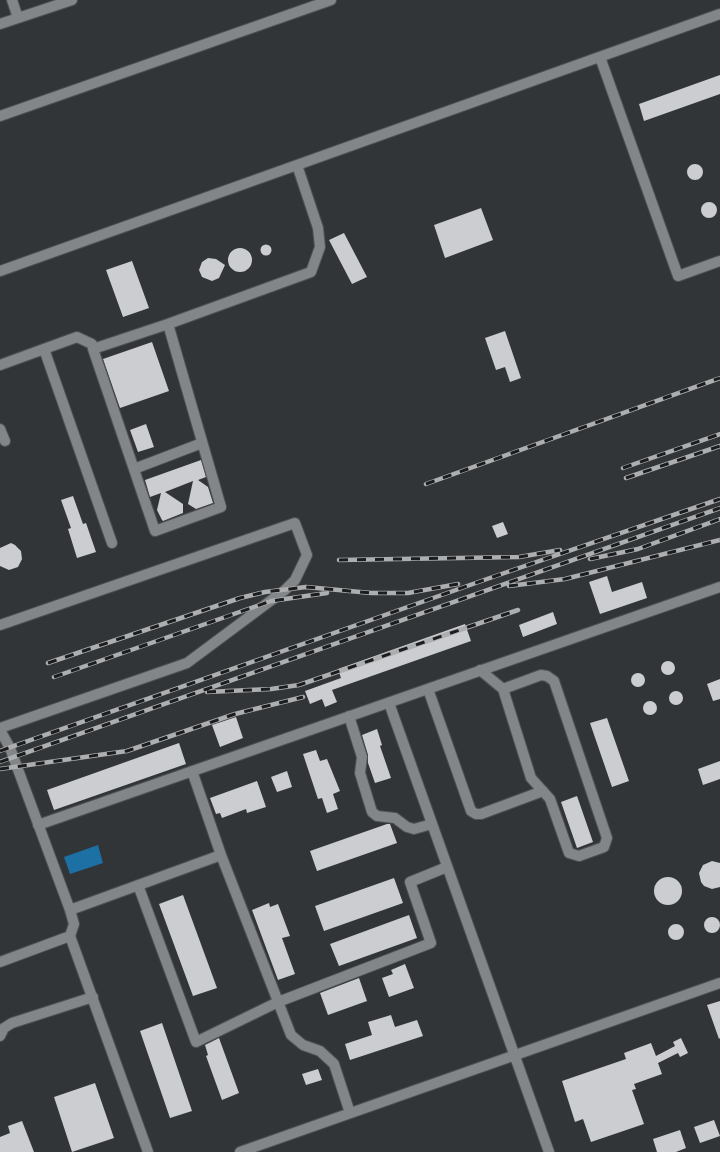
<!DOCTYPE html>
<style>
body{margin:0}
canvas{display:block;background:#323537}
</style>
<canvas width="720" height="1152"></canvas>
<script>
const ctx = document.querySelector('canvas').getContext('2d');
ctx.lineJoin = 'round';
function fill(path, color) { ctx.fillStyle = color; ctx.fill(path, 'evenodd'); }
const poly = rows => new Path2D(rows.map(r => 'M' + r).join(''));
function strokePath(path, color, width, dash) { ctx.strokeStyle = color; ctx.lineWidth = width; ctx.lineCap = dash ? 'butt' : 'round'; ctx.setLineDash(dash || []); ctx.stroke(path); }
fill(poly([
 [98,845,103,863,70,874,64,857]
]), '#1c70a3');
fill(poly([
 [720,75,720,94,644,121,639,104],
 '687 172a8 8 0 1 1 16 0a8 8 0 1 1-16 0Z',
 '701 210a8 8 0 1 1 16 0a8 8 0 1 1-16 0Z',
 [481,208,493,240,445,258,434,225],
 [344,233,367,277,352,284,329,240],
 '260.5 250a5.5 5.5 0 1 1 11 0a5.5 5.5 0 1 1-11 0Z',
 '228 260a12 12 0 1 1 24 0a12 12 0 1 1-24 0Z',
 [208,258,216,259,225,265,219,278,212,281,202,277,199,270,202,262],
 [132,261,149,308,123,317,106,270],
 [505,331,521,378,510,382,505,367,496,370,485,338],
 [152,342,169,391,120,408,103,359],
 [146,424,154,447,138,452,130,430],
 [201,460,206,477,198,480,208,487,213,503,196,509,188,504,193,481,165,492,183,504,183,513,163,521,162,520,157,510,161,493,150,497,145,480],
 [73,496,83,524,86,523,96,552,77,558,68,529,71,528,61,500],
 [503,522,508,534,497,538,492,526],
 [11,543,15,545,21,551,22,559,18,567,9,570,0,566,0,548],
 [607,576,612,592,642,582,647,598,600,614,589,582],
 [553,612,557,624,523,637,519,625],
 [465,624,471,641,332,690,337,702,325,707,322,699,310,704,305,691,341,678,338,669],
 '661 668a7 7 0 1 1 14 0a7 7 0 1 1-14 0Z',
 '631 680a7 7 0 1 1 14 0a7 7 0 1 1-14 0Z',
 [720,679,720,699,713,701,707,684],
 '669 698a7 7 0 1 1 14 0a7 7 0 1 1-14 0Z',
 '643 708a7 7 0 1 1 14 0a7 7 0 1 1-14 0Z',
 [236,717,243,738,220,747,212,725],
 [607,718,629,781,612,787,590,723],
 [377,729,382,745,380,746,391,778,375,783,368,763,368,755,362,735],
 [179,743,186,764,54,810,47,790],
 [316,750,320,761,327,759,340,791,333,794,338,809,327,813,322,798,318,799,303,754],
 [720,761,720,779,703,785,698,769],
 [287,771,292,787,277,792,271,777],
 [257,781,266,807,247,813,246,809,222,818,220,813,216,814,210,798],
 [577,796,593,842,577,848,561,802],
 [387,824,390,824,397,843,317,871,310,851],
 [712,861,720,863,720,887,712,889,704,886,701,882,699,873,703,865],
 '654 891a14 14 0 1 1 28 0a14 14 0 1 1-28 0Z',
 [394,878,403,903,324,931,315,906],
 [183,895,217,988,193,996,159,904],
 [269,903,270,907,278,904,290,936,282,938,295,974,278,980,252,910],
 [409,915,417,938,339,966,330,944],
 '704 925a8 8 0 1 1 16 0a8 8 0 1 1-16 0Z',
 '668 932a8 8 0 1 1 16 0a8 8 0 1 1-16 0Z',
 [405,964,414,988,389,997,382,978,393,974,391,970],
 [359,978,367,1001,328,1015,320,993],
 [720,1001,720,1038,719,1039,707,1005],
 [391,1015,395,1027,417,1020,423,1036,350,1060,345,1044,372,1035,368,1022],
 [162,1023,192,1111,170,1118,140,1031],
 [219,1038,239,1093,222,1100,206,1056,208,1055,205,1045],
 [681,1038,688,1053,680,1057,678,1053,658,1063,662,1074,634,1084,636,1089,632,1090,644,1124,591,1142,583,1119,575,1122,562,1081,626,1059,624,1053,651,1043,656,1056,675,1046,673,1042],
 [318,1069,322,1080,306,1085,302,1074],
 [95,1083,114,1138,72,1152,54,1097],
 [714,1120,720,1136,700,1143,694,1127],
 [22,1121,34,1152,0,1152,0,1137,10,1133,8,1126],
 [680,1130,686,1148,676,1152,657,1152,653,1139]
]), '#cbcdd0');
const minor = poly([
 [12,0,18,18],
 [0,24,72,0],
 [600,57,678,276,720,261],
 [0,116,331,0],
 [0,271,720,14],
 [168,324,311,272,320,247,318,228,297,165],
 [44,349,77,337,92,344,93,349,155,531,221,507,168,324,93,349],
 [0,365,44,349,112,543],
 [0,429,5,441],
 [134,469,202,443],
 [0,625,295,523,307,555,295,580,285,590,187,663,0,728],
 [480,670,503,689,541,675,547,676,554,681,607,838,604,847,579,856,569,853,550,799,531,778,503,689],
 [428,689,471,811,476,814,481,814,543,791],
 [389,703,549,1152],
 [349,716,362,757,360,773,372,812,377,816,395,818,407,827,414,829,432,824],
 [0,730,10,748,70,910,74,924,70,936,148,1152],
 [38,825,720,587],
 [221,855,291,1035,303,1045,320,1051,334,1064,350,1113],
 [138,885,196,1042,278,1002,431,943,410,882,447,867],
 [70,910,221,855,192,771],
 [0,962,70,936],
 [0,1036,4,1028,12,1023,93,997],
 [240,1152,720,983]
]);
strokePath(minor, '#4f5153', 12);
strokePath(minor, '#838688', 10);
const rail = poly([
 [623,468,720,434],
 [626,478,720,446],
 [426,484,720,378],
 [590,559,638,549,720,519],
 [339,560,519,557,560,550],
 [509,586,565,579,720,540],
 [48,663,240,598,265,592,306,587,371,593,408,593,458,584],
 [54,677,271,601,327,593],
 [207,692,271,689,299,685,518,610],
 [0,751,487,579,720,499],
 [0,762,720,508],
 [0,769,127,751,235,714,303,697]
]);
strokePath(rail, '#acaeb0', 4.5);
strokePath(rail, '#1b1c1d', 3, [9]);
</script>
